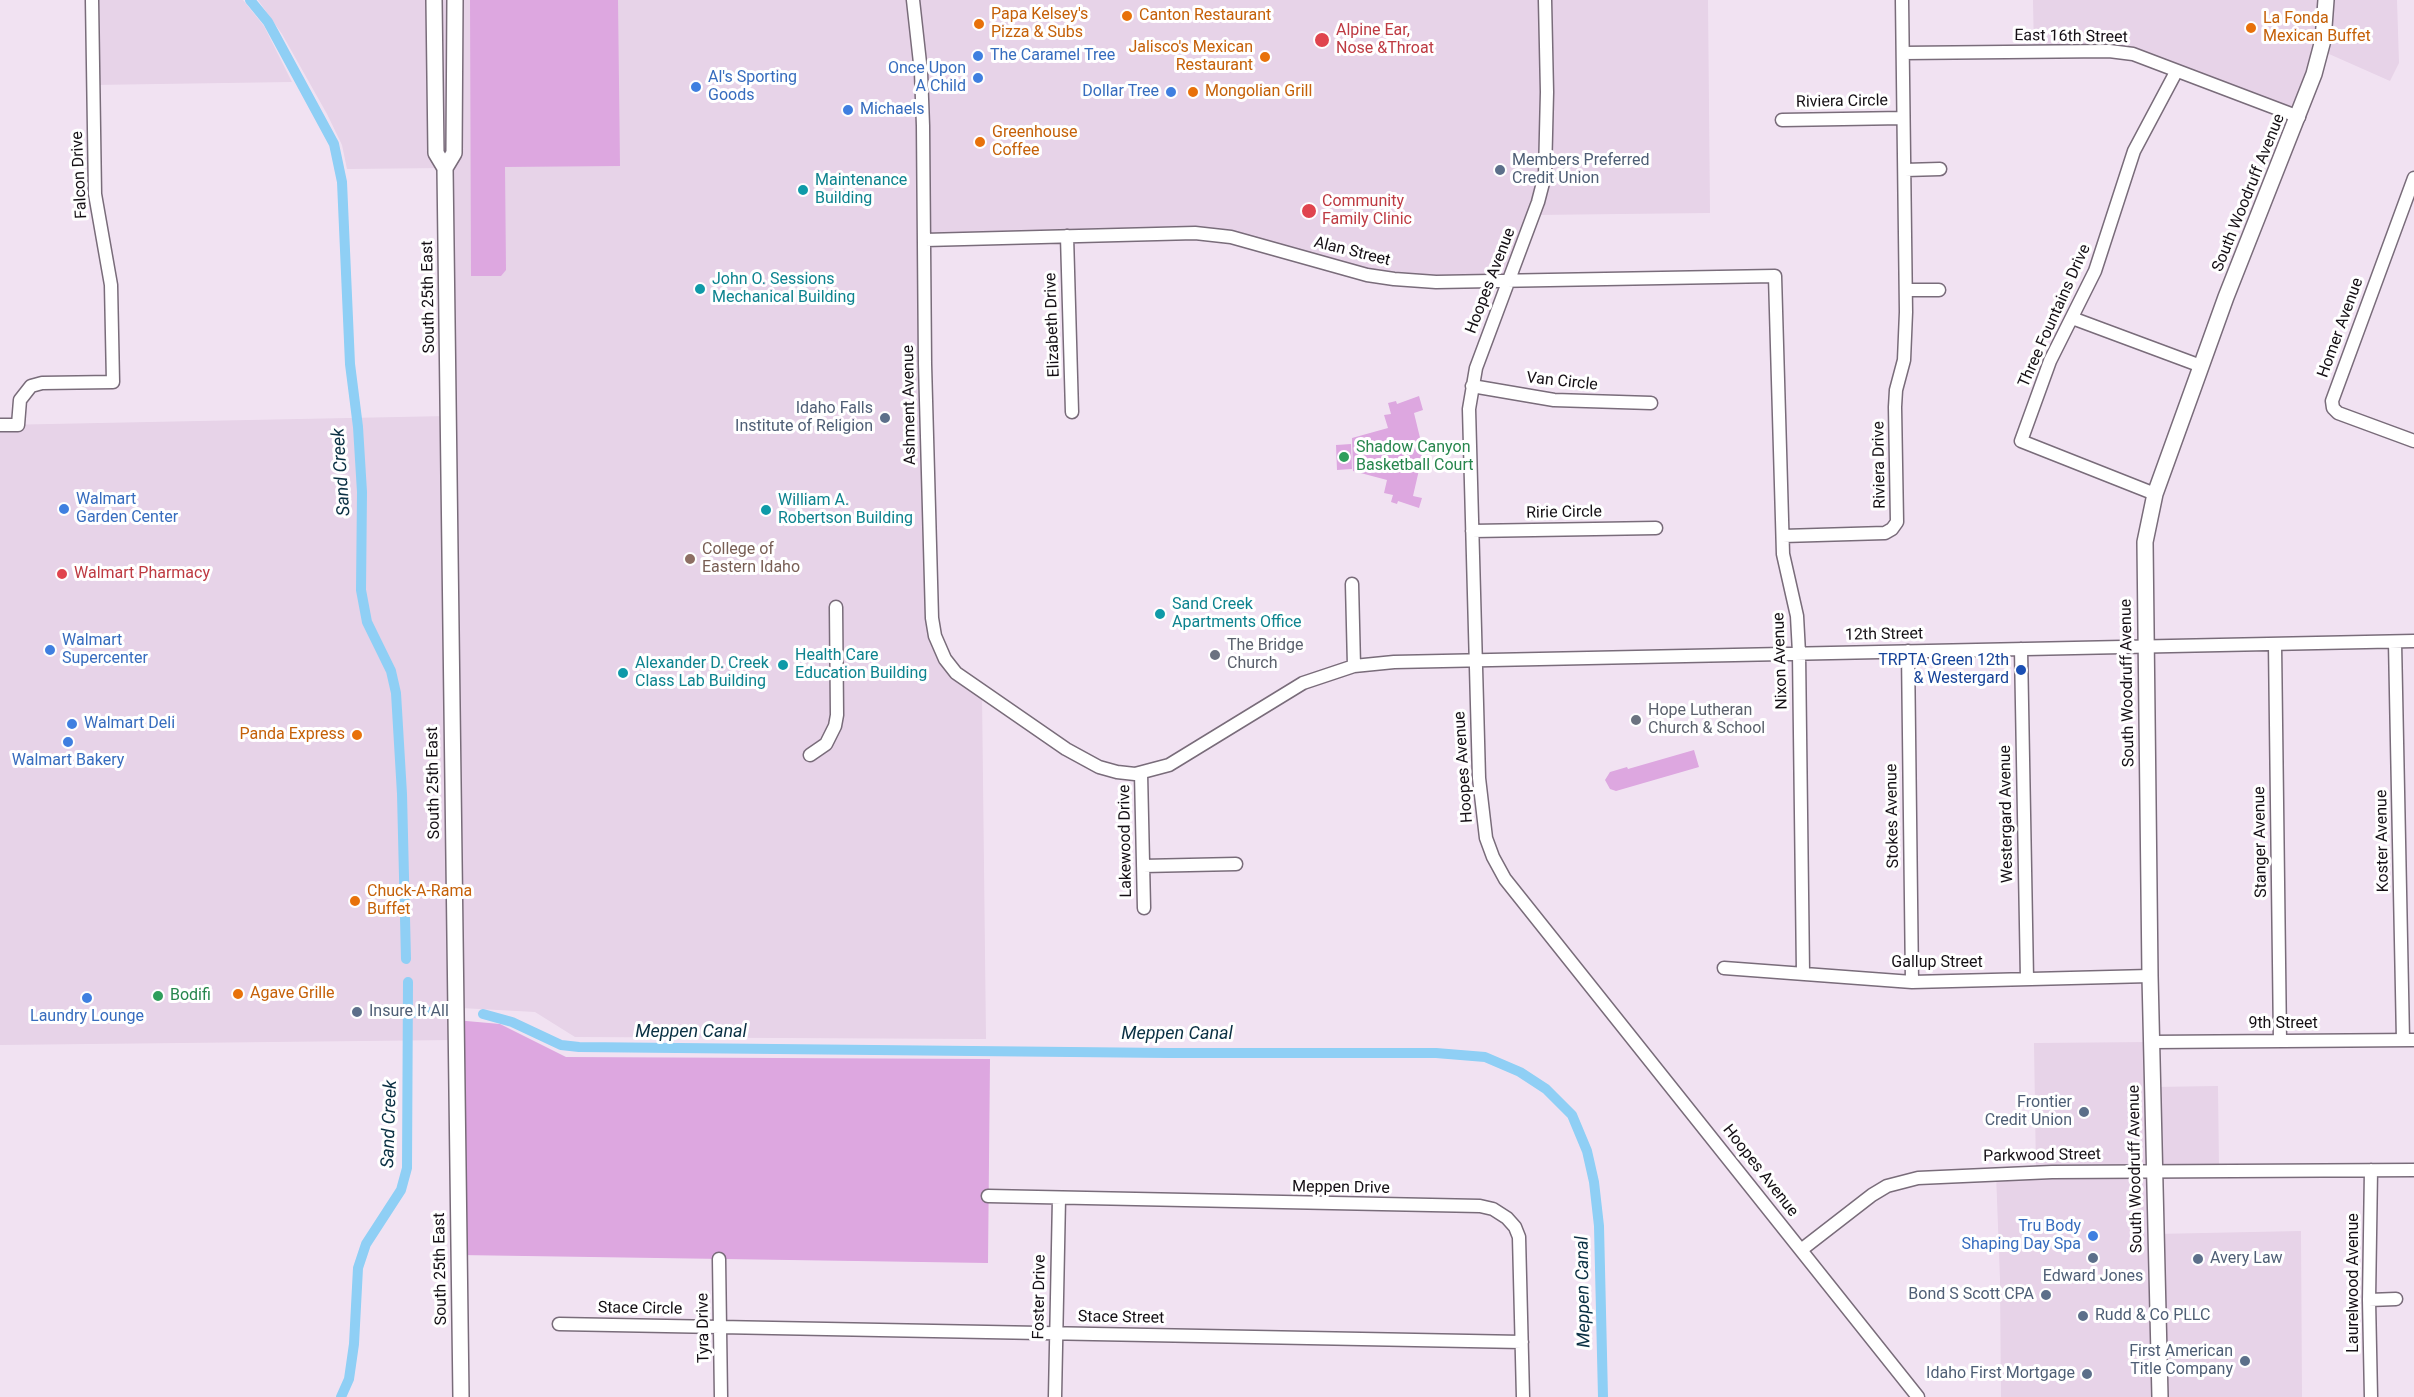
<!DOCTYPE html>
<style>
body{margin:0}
canvas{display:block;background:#f1e2f2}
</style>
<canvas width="2414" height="1397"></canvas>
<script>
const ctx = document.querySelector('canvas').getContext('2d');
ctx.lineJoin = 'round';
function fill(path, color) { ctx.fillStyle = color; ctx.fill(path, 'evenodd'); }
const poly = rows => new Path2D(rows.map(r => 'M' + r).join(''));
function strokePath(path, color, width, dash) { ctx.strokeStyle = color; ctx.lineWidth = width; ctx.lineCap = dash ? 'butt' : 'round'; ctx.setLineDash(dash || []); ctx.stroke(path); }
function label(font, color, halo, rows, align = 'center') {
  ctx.font = font + ' Roboto,sans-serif'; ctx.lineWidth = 6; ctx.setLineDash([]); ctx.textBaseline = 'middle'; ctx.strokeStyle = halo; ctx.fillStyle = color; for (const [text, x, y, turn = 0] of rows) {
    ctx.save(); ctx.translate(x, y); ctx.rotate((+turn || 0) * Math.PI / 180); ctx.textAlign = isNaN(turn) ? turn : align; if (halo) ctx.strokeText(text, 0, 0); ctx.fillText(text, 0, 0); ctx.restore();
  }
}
fill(poly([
 [92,0,243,0,264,26,292,82,93,85],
 [258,0,1708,0,1710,213,1534,215,1509,282,1394,279,1231,237,924,240,932,618,945,659,982,693,986,1039,575,1037,535,1012,461,1008,455,1040,0,1045,0,425,448,416,445,168,347,169,342,145,327,114,282,34],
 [2033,0,2397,0,2399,63,2390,81,2320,50,2299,117,2133,54,2034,52],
 [2152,1042,2153,1087,2218,1086,2219,1170,2153,1171,2155,1234,2301,1231,2302,1397,2001,1397,2000,1280,1996,1173,2036,1172,2034,1043]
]), '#e7d3e8');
fill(poly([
 [470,0,618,0,620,166,505,167,506,270,501,276,471,276],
 [1419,396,1423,410,1414,413,1422,446,1422,457,1413,496,1422,498,1419,508,1398,501,1397,504,1391,502,1393,495,1384,493,1387,480,1353,471,1352,438,1388,428,1384,415,1391,414,1388,403,1396,401,1397,404],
 [1351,444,1352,469,1337,470,1336,445],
 [1694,750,1699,767,1616,791,1610,789,1605,780,1610,772,1627,767,1628,769],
 [455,1020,500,1024,566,1057,990,1059,988,1263,459,1255]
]), '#dda7e0');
strokePath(poly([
 [250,0,268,22,334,144,342,182,350,364,358,427,362,492,361,590,367,622,391,671,396,693,402,794,406,959],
 [408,1013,431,1012],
 [483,1014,512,1022,561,1045,579,1047,1169,1053,1436,1053,1485,1057,1520,1072,1546,1089,1572,1115,1587,1151,1594,1182,1599,1226,1603,1397],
 [341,1397,349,1379,354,1344,358,1268,366,1244,401,1190,407,1168,408,982]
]), '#8fcff5', 10);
const minor = poly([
 [913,0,921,72,923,126,925,364,932,618,935,636,945,659,956,673,1066,749,1099,767,1117,772,1135,774,1169,765,1303,683,1354,666,1394,662,2414,641],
 [1545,0,1547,92,1545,175,1538,202,1476,368,1469,409,1479,778,1486,838,1493,857,1505,879,1918,1397],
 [1903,53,2109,51,2133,54,2299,117],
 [1782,120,1903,118],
 [1905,170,1940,169],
 [2414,178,2332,401,2333,408,2338,413,2414,441],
 [1067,236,1072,412],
 [925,240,1195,233,1231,237,1367,275,1394,279,1436,282,1775,276,1783,554,1797,616,1799,653,1803,973],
 [1906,290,1939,290],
 [2072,318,2201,366],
 [1472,386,1554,400,1651,403],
 [0,425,18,425,20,400,31,386,42,383,113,382,111,285,95,194,92,0],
 [2155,494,2021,441,2050,361,2095,271,2134,151,2176,72],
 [1472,531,1656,528],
 [1783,536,1885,533,1892,529,1897,522,1895,407,1896,390,1904,360,1906,312,1902,0],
 [1352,584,1354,666],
 [2395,642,2403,1040],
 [2275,644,2280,1041],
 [2021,649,2027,979],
 [1908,651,1912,982],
 [810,755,826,744,835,726,837,715,836,607],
 [1141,773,1144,908],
 [1143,866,1236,864],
 [1724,968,1912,982,2150,976],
 [2152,1042,2414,1040],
 [988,1196,1480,1206,1493,1209,1507,1218,1515,1227,1519,1237,1523,1397],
 [1801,1250,1872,1195,1887,1186,1918,1178,2052,1172,2414,1170],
 [719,1259,721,1397],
 [2369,1300,2396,1299],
 [559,1324,1522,1342],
 [1055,1397,1059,1198],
 [2371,1397,2369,1300,2371,1170]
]);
const major = poly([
 [434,0,436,153,445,168],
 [455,0,454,153,445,168,461,1397],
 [2160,1397,2150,976,2145,542,2155,494,2194,386,2226,297,2314,74,2323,40,2326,0]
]);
strokePath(minor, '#796c7a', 15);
strokePath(major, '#796c7a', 18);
strokePath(minor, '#fff', 12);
strokePath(major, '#fff', 15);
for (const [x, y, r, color] of [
 [1127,16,6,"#e8710a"],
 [979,24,6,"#e8710a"],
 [2251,28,6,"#e8710a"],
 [1322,40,8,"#e0444e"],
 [978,56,6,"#3f7fe0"],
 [1265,57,6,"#e8710a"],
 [978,78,6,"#3f7fe0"],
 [696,87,6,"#3f7fe0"],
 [1171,92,6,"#3f7fe0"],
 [1193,92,6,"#e8710a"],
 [848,110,6,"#3f7fe0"],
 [980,142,6,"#e8710a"],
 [1500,170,6,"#5c6f8a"],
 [803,190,6,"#0f9aa8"],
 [1309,211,8,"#e0444e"],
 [700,289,6,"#0f9aa8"],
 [885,418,6,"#5c6f8a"],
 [1344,457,6,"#2e9e5b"],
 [64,509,6,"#3f7fe0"],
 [766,510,6,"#0f9aa8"],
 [690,559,6,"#8d6e63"],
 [62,574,6,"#e0444e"],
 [1160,614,6,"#0f9aa8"],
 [50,650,6,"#3f7fe0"],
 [1215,655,6,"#6b7280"],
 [783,665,6,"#0f9aa8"],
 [2021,670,6,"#1a4fb4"],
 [623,673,6,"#0f9aa8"],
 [1636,720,6,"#6b7280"],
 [72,724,6,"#3f7fe0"],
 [357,735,6,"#e8710a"],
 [68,742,6,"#3f7fe0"],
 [355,901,6,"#e8710a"],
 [238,994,6,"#e8710a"],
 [158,996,6,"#2e9e5b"],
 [87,998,6,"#3f7fe0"],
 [357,1012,6,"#5c6f8a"],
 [2084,1112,6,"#5c6f8a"],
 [2093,1236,6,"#3f7fe0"],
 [2093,1258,6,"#5c6f8a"],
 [2198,1259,6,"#5c6f8a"],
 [2046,1295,6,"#5c6f8a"],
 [2083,1316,6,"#5c6f8a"],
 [2245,1361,6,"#5c6f8a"],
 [2087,1374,6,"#5c6f8a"]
]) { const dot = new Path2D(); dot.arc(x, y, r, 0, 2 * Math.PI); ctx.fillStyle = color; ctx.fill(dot); strokePath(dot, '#fff', 2); }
label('16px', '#c56008', '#fff', [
 ["Papa Kelsey's",991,15],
 ["Pizza & Subs",991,33],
 ["Canton Restaurant",1139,16],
 ["La Fonda",2263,19],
 ["Mexican Buffet",2263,37],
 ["Jalisco's Mexican",1253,48,"right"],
 ["Restaurant",1253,66,"right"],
 ["Mongolian Grill",1205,92],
 ["Greenhouse",992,133],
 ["Coffee",992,151],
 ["Panda Express",345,735,"right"],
 ["Chuck-A-Rama",367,892],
 ["Buffet",367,910],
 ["Agave Grille",250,994]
], 'left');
label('16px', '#be3a42', '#fff', [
 ["Alpine Ear,",1336,31],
 ["Nose &Throat",1336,49],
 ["Community",1322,202],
 ["Family Clinic",1322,220],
 ["Walmart Pharmacy",74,574]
], 'left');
label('16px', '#140f14', '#fff', [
 ["East 16th Street",2071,37,1],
 ["Riviera Circle",1842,102,-1],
 ["Falcon Drive",80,175,-93],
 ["South Woodruff Avenue",2249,193,-68],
 ["Alan Street",1352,252,14],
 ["Hoopes Avenue",1491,281,-69],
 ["South 25th East",429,297,-91],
 ["Three Fountains Drive",2055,316,-66],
 ["Elizabeth Drive",1053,325,-92],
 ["Homer Avenue",2341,328,-70],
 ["Van Circle",1562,382,6],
 ["Ashment Avenue",910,405,-91],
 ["Riviera Drive",1880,465,-91],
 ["Ririe Circle",1564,513,-1],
 ["12th Street",1884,635,-1],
 ["Nixon Avenue",1781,661,-92],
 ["South Woodruff Avenue",2128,683,-91],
 ["Hoopes Avenue",1464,767,-94],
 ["South 25th East",434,783,-91],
 ["Westergard Avenue",2007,814,-91],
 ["Stokes Avenue",1893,816,-91],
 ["Lakewood Drive",1126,841,-91],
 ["Koster Avenue",2383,841,-91],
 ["Stanger Avenue",2261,842,-91],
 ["Gallup Street",1937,963],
 ["9th Street",2283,1024],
 ["Parkwood Street",2042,1156,-1],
 ["South Woodruff Avenue",2136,1169,-91],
 ["Hoopes Avenue",1760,1171,52],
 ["Meppen Drive",1341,1188,1],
 ["South 25th East",441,1269,-91],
 ["Laurelwood Avenue",2354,1283,-90],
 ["Foster Drive",1040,1297,-89],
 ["Stace Circle",640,1309,1],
 ["Stace Street",1121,1318,1],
 ["Tyra Drive",704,1328,-91]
]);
label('16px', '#366cbe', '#fff', [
 ["The Caramel Tree",990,56],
 ["Once Upon",966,69,"right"],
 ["A Child",966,87,"right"],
 ["Al's Sporting",708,78],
 ["Goods",708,96],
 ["Dollar Tree",1159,92,"right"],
 ["Michaels",860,110],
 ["Walmart",76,500],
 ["Garden Center",76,518],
 ["Walmart",62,641],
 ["Supercenter",62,659],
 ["Walmart Deli",84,724],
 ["Walmart Bakery",68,761,"center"],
 ["Laundry Lounge",87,1017,"center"],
 ["Tru Body",2081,1227,"right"],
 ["Shaping Day Spa",2081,1245,"right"]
], 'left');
label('16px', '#4e5e75', '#fff', [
 ["Members Preferred",1512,161,"left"],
 ["Credit Union",1512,179,"left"],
 ["Idaho Falls",873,409],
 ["Institute of Religion",873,427],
 ["Insure It All",369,1012,"left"],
 ["Frontier",2072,1103],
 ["Credit Union",2072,1121],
 ["Avery Law",2210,1259,"left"],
 ["Edward Jones",2093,1277,"center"],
 ["Bond S Scott CPA",2034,1295],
 ["Rudd & Co PLLC",2095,1316,"left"],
 ["First American",2233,1352],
 ["Title Company",2233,1370],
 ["Idaho First Mortgage",2075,1374]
], 'right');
label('16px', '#0d838f', '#fff', [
 ["Maintenance",815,181],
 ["Building",815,199],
 ["John O. Sessions",712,280],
 ["Mechanical Building",712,298],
 ["William A.",778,501],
 ["Robertson Building",778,519],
 ["Sand Creek",1172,605],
 ["Apartments Office",1172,623],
 ["Health Care",795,656],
 ["Education Building",795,674],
 ["Alexander D. Creek",635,664],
 ["Class Lab Building",635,682]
], 'left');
label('16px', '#27864d', '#fff', [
 ["Shadow Canyon",1356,448],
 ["Basketball Court",1356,466],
 ["Bodifi",170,996]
], 'left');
label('16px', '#785e54', '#fff', [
 ["College of",702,550],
 ["Eastern Idaho",702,568]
], 'left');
label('16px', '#5b616d', '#fff', [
 ["The Bridge",1227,646],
 ["Church",1227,664],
 ["Hope Lutheran",1648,711],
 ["Church & School",1648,729]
], 'left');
label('16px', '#164399', '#fff', [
 ["TRPTA Green 12th",2009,661],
 ["& Westergard",2009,679]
], 'right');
label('italic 18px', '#0a3043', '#fff', [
 ["Sand Creek",342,472,-94],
 ["Meppen Canal",691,1032],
 ["Meppen Canal",1177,1034],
 ["Sand Creek",390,1124,-88],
 ["Meppen Canal",1584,1292,-91]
]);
</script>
